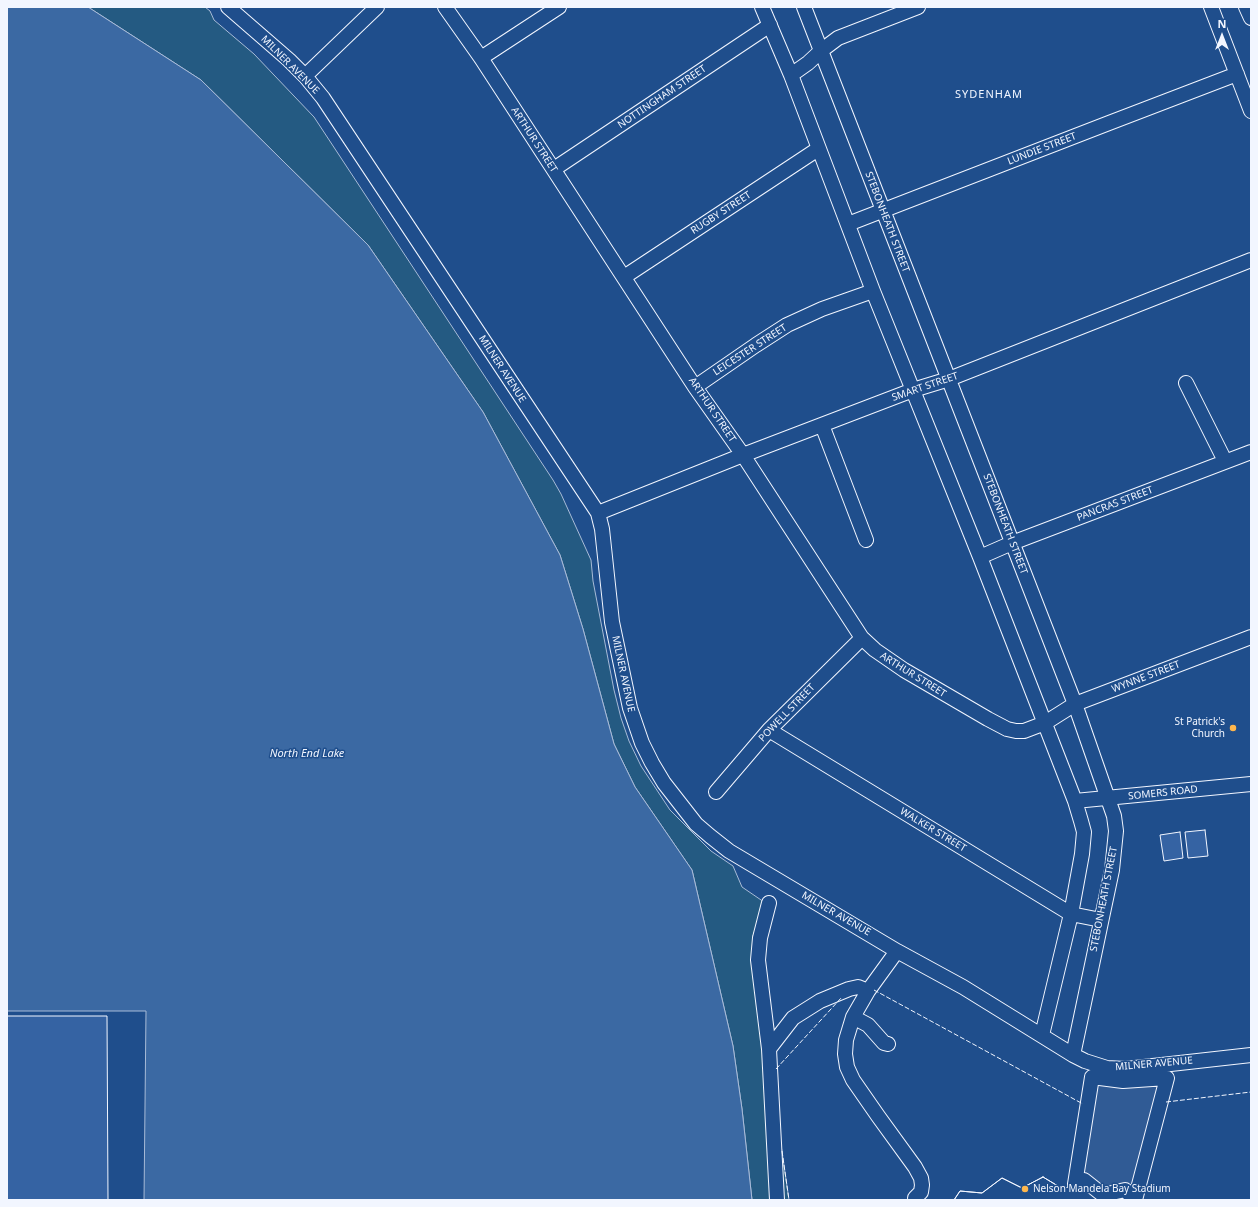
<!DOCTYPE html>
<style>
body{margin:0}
#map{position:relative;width:1258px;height:1207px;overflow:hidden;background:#1f4e8c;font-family:"Noto Sans",sans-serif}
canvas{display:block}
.frame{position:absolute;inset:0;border:8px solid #f2f6ff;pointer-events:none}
.north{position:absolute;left:1202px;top:16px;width:40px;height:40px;-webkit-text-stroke:3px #1f4e8c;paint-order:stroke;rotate:0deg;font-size:11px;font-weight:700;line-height:16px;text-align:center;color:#f2f6ff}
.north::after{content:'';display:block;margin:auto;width:14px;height:18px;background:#f2f6ff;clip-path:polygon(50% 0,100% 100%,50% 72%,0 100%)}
</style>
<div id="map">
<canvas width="1258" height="1207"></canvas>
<div class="frame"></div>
<div class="north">N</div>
</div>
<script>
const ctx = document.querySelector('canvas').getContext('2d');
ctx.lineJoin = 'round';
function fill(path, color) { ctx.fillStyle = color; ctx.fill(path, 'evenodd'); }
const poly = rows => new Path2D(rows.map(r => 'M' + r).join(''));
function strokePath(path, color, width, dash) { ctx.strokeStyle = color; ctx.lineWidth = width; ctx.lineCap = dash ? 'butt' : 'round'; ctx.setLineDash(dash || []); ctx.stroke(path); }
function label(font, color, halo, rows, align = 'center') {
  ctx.font = font + ' "Noto Sans",sans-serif'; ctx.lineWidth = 3; ctx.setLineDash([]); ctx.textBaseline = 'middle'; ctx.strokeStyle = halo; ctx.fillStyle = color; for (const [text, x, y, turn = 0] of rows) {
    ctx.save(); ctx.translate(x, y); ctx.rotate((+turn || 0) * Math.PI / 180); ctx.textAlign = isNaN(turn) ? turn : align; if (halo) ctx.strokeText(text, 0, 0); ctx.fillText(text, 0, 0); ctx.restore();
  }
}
const green = poly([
 [88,7,205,7,210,11,214,20,254,54,314,117,553,480,561,494,591,560,593,581,614,690,621,718,629,741,641,766,670,810,711,851,733,866,742,887,764,902,753,936,754,959,789,1200,752,1200,742,1109,733,1046,692,870,635,787,614,744,583,629,560,555,483,412,368,245,201,80,88,7]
]);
fill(green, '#245a82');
strokePath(green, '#a8bbd7', 1);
const parking = poly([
 [1092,1077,1167,1078,1135,1200,1075,1184,1092,1077]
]);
fill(parking, '#305b95');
strokePath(parking, '#a8bbd7', 1);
const water = poly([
 [7,7,88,7,201,80,368,245,483,412,560,555,583,629,614,744,635,787,692,870,733,1046,742,1109,752,1200,144,1200,146,1011,7,1011,7,7]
]);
fill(water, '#3b69a3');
strokePath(water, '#a8bbd7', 1);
const building = poly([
 [1205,830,1208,856,1188,858,1185,832,1205,830],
 [1180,832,1183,858,1164,861,1160,835,1180,832],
 [7,1016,107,1016,108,1200,7,1200,7,1016],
 [1043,1177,1063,1189,1075,1184,1103,1195,1125,1190,1135,1200,954,1200,960,1191,982,1193,1002,1178,1022,1188,1043,1177],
 [1043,1177,1063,1189,1075,1184,1103,1195,1125,1190,1135,1200,954,1200,960,1191,982,1193,1002,1178,1022,1188,1043,1177]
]);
fill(building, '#3563a3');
strokePath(building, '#f2f6ff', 1);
const minor = poly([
 [228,7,289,60,305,76,323,98,598,513,602,529,612,622,630,708,642,743,652,763,664,783,696,824,710,836,729,851,897,951,963,987,1073,1055,1085,1061,1107,1068,1126,1069,1251,1055],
 [445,7,481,58,695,387,743,455,862,638,875,650,904,670,988,719,1007,729,1016,731,1024,731,1045,723,1075,704,1251,637],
 [762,7,791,75,873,291,980,557,1075,801,1081,821,1084,832,1082,854,1071,914,1042,1035],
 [804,7,1075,704,1114,816,1116,831,1112,870,1073,1055],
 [1211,7,1251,111],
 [1246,7,1251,18],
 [481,58,559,7],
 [791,75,808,63,822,50,838,38,918,7],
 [305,76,377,7],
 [554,169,770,25],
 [848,224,1109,123,1237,74],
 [624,277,818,149],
 [1186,383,1225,461],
 [695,387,756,345,787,325,822,309,873,291],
 [822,425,866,540],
 [598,513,743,455,913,390,949,379,1251,260],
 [980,557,1012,543,1251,452],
 [769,730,1071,914,1101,920],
 [716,792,769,730,862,638],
 [1075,801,1251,784],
 [769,903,760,938,758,960,769,1049,777,1200],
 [897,951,868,991,853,1017,846,1040,845,1054,847,1067,853,1080,878,1116,915,1167,921,1178,922,1185,921,1192,915,1198],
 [853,1017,868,1025,884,1043,888,1044],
 [769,1049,793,1018,820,1001,849,989,858,987,868,991],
 [1092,1077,1123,1081,1167,1078,1135,1200,1125,1190,1103,1195,1084,1180,1075,1184,1092,1077]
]);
strokePath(minor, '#f2f6ff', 16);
strokePath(minor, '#1f4e8c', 14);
strokePath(poly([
 [874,990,1083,1104],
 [776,1069,842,997],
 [1166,1102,1251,1092],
 [782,1151,789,1200]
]), '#f2f6ff', 1, [5, 2]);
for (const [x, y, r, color] of [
 [1233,728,4,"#ffb74d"],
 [1025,1189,4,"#ffb74d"]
]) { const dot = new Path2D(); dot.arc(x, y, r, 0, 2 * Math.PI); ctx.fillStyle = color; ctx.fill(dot); strokePath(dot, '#1f4e8c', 1.5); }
label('10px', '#f2f6ff', '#1f4e8c', [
 ["MILNER AVENUE",290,65,45],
 ["NOTTINGHAM STREET",662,97,-34],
 ["ARTHUR STREET",534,140,57],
 ["LUNDIE STREET",1042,149,-21],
 ["RUGBY STREET",721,213,-33],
 ["STEBONHEATH STREET",887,222,69],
 ["LEICESTER STREET",750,350,-33],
 ["MILNER AVENUE",502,369,57],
 ["SMART STREET",925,387,-19],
 ["ARTHUR STREET",712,410,56],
 ["PANCRAS STREET",1115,504,-21],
 ["STEBONHEATH STREET",1005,524,69],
 ["MILNER AVENUE",623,674,78],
 ["ARTHUR STREET",913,675,32],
 ["WYNNE STREET",1146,677,-21],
 ["POWELL STREET",787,713,-46],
 ["SOMERS ROAD",1163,793,-6],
 ["WALKER STREET",933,830,31],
 ["STEBONHEATH STREET",1104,899,-79],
 ["MILNER AVENUE",836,914,30],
 ["MILNER AVENUE",1154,1064,-5]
]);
label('10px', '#f2f6ff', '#1f4e8c', [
 ["St Patrick's",1225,722],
 ["Church",1225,734],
 ["Nelson Mandela Bay Stadium",1033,1189,"left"]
], 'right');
ctx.letterSpacing = '1px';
label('11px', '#f2f6ff', '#1f4e8c', [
 ["SYDENHAM",989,95]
]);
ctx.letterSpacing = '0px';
label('italic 11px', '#f2f6ff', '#1f4e8c', [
 ["North End Lake",307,754]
]);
</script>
